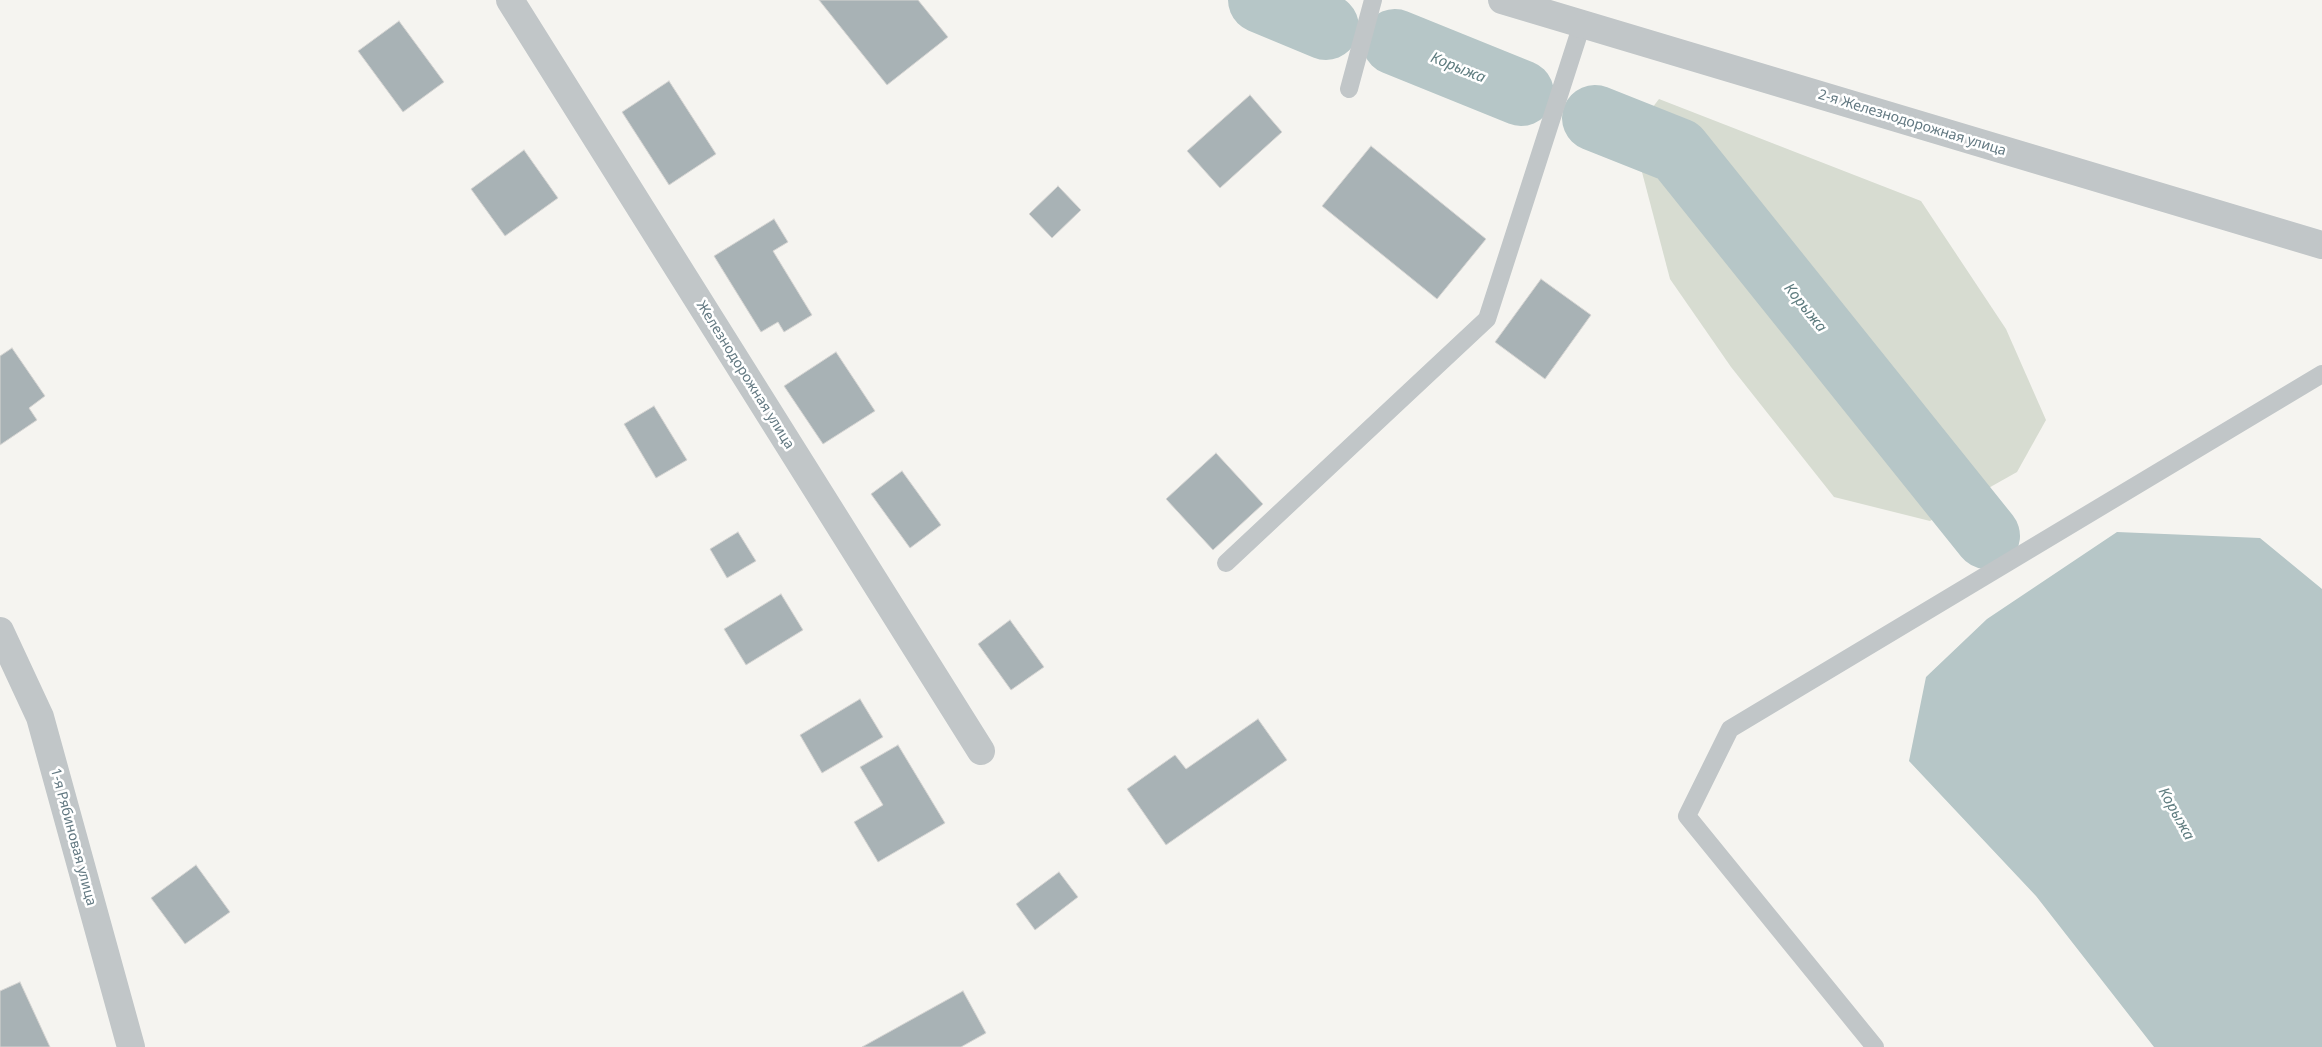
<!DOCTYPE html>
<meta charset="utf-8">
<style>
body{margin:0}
canvas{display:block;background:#f5f4f0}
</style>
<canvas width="2322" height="1047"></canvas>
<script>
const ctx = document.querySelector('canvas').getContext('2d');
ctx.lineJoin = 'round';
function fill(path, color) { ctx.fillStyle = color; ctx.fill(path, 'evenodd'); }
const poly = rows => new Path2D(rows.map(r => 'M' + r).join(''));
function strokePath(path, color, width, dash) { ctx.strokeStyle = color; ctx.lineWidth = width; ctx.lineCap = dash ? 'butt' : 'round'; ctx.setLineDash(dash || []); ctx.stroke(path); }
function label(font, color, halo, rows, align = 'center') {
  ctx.font = font + ' "Noto Sans",sans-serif'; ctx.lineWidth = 5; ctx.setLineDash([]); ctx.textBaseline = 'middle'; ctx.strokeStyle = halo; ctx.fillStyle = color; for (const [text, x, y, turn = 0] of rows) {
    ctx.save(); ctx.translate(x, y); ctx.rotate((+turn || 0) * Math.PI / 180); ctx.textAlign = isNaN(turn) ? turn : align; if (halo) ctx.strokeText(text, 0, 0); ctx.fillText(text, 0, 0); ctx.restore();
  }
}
fill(poly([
 [1659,99,1921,201,2006,329,2046,420,2017,472,1930,521,1834,497,1731,367,1670,279,1632,134]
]), '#d7dcd1');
fill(poly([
 [2117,532,2260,538,2322,589,2322,1047,2154,1047,2036,896,1909,761,1926,677,1987,619]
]), '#b6c6c7');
strokePath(poly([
 [1261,0,1326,27],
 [1395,42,1521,93],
 [1595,118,1678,151,1987,536]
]), '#b6c6c7', 66);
const building = poly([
 [819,0,918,0,948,37,887,85,819,0],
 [399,21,444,82,403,112,358,51,399,21],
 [669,81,716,154,669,185,622,112,669,81],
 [1250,95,1282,132,1220,188,1187,151,1250,95],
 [1371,146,1486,239,1437,299,1322,206,1371,146],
 [524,150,558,198,505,236,471,189,524,150],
 [1058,186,1081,210,1052,238,1029,214,1058,186],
 [774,219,788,242,773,251,812,315,784,332,778,322,761,332,714,256,774,219],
 [1541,279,1591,315,1545,379,1495,342,1541,279],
 [12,348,45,396,29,408,37,420,0,445,0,356,12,348],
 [836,352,875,411,823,444,784,386,836,352],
 [654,406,687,460,656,478,624,424,654,406],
 [1216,453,1263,504,1213,550,1166,499,1216,453],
 [902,471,941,525,910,548,871,494,902,471],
 [738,532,756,561,727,578,710,549,738,532],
 [781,594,803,630,746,665,724,629,781,594],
 [1010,620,1044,667,1011,690,978,644,1010,620],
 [860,699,883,737,822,773,800,735,860,699],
 [1258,719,1287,760,1166,845,1127,789,1175,755,1186,769,1258,719],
 [898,745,945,823,878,862,854,822,883,805,860,767,898,745],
 [196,865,230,912,185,944,151,898,196,865],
 [1059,872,1078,897,1035,930,1016,904,1059,872],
 [20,982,50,1047,0,1047,0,991,20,982],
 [963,991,986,1033,961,1047,862,1047,963,991]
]);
fill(building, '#a8b2b5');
strokePath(building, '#d6d5d3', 1);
strokePath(poly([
 [1349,89,1373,0],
 [1226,563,1487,319,1582,24],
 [1875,1047,1687,816,1730,729,2322,374]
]), '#c1c6c8', 18);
strokePath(poly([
 [510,0,981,751],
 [1502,0,2322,245],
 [0,631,40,717,131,1047]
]), '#c1c6c8', 28);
label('14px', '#637982', '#fff', [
 ["2-я Железнодорожная улица",1912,123,17],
 ["Железнодорожная улица",745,375,58],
 ["1-я Рябиновая улица",73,837,75]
]);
label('italic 15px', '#5e7c7f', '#fff', [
 ["Корыжа",1458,68,22],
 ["Корыжа",1805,308,51],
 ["Корыжа",2176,814,61]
]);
</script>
